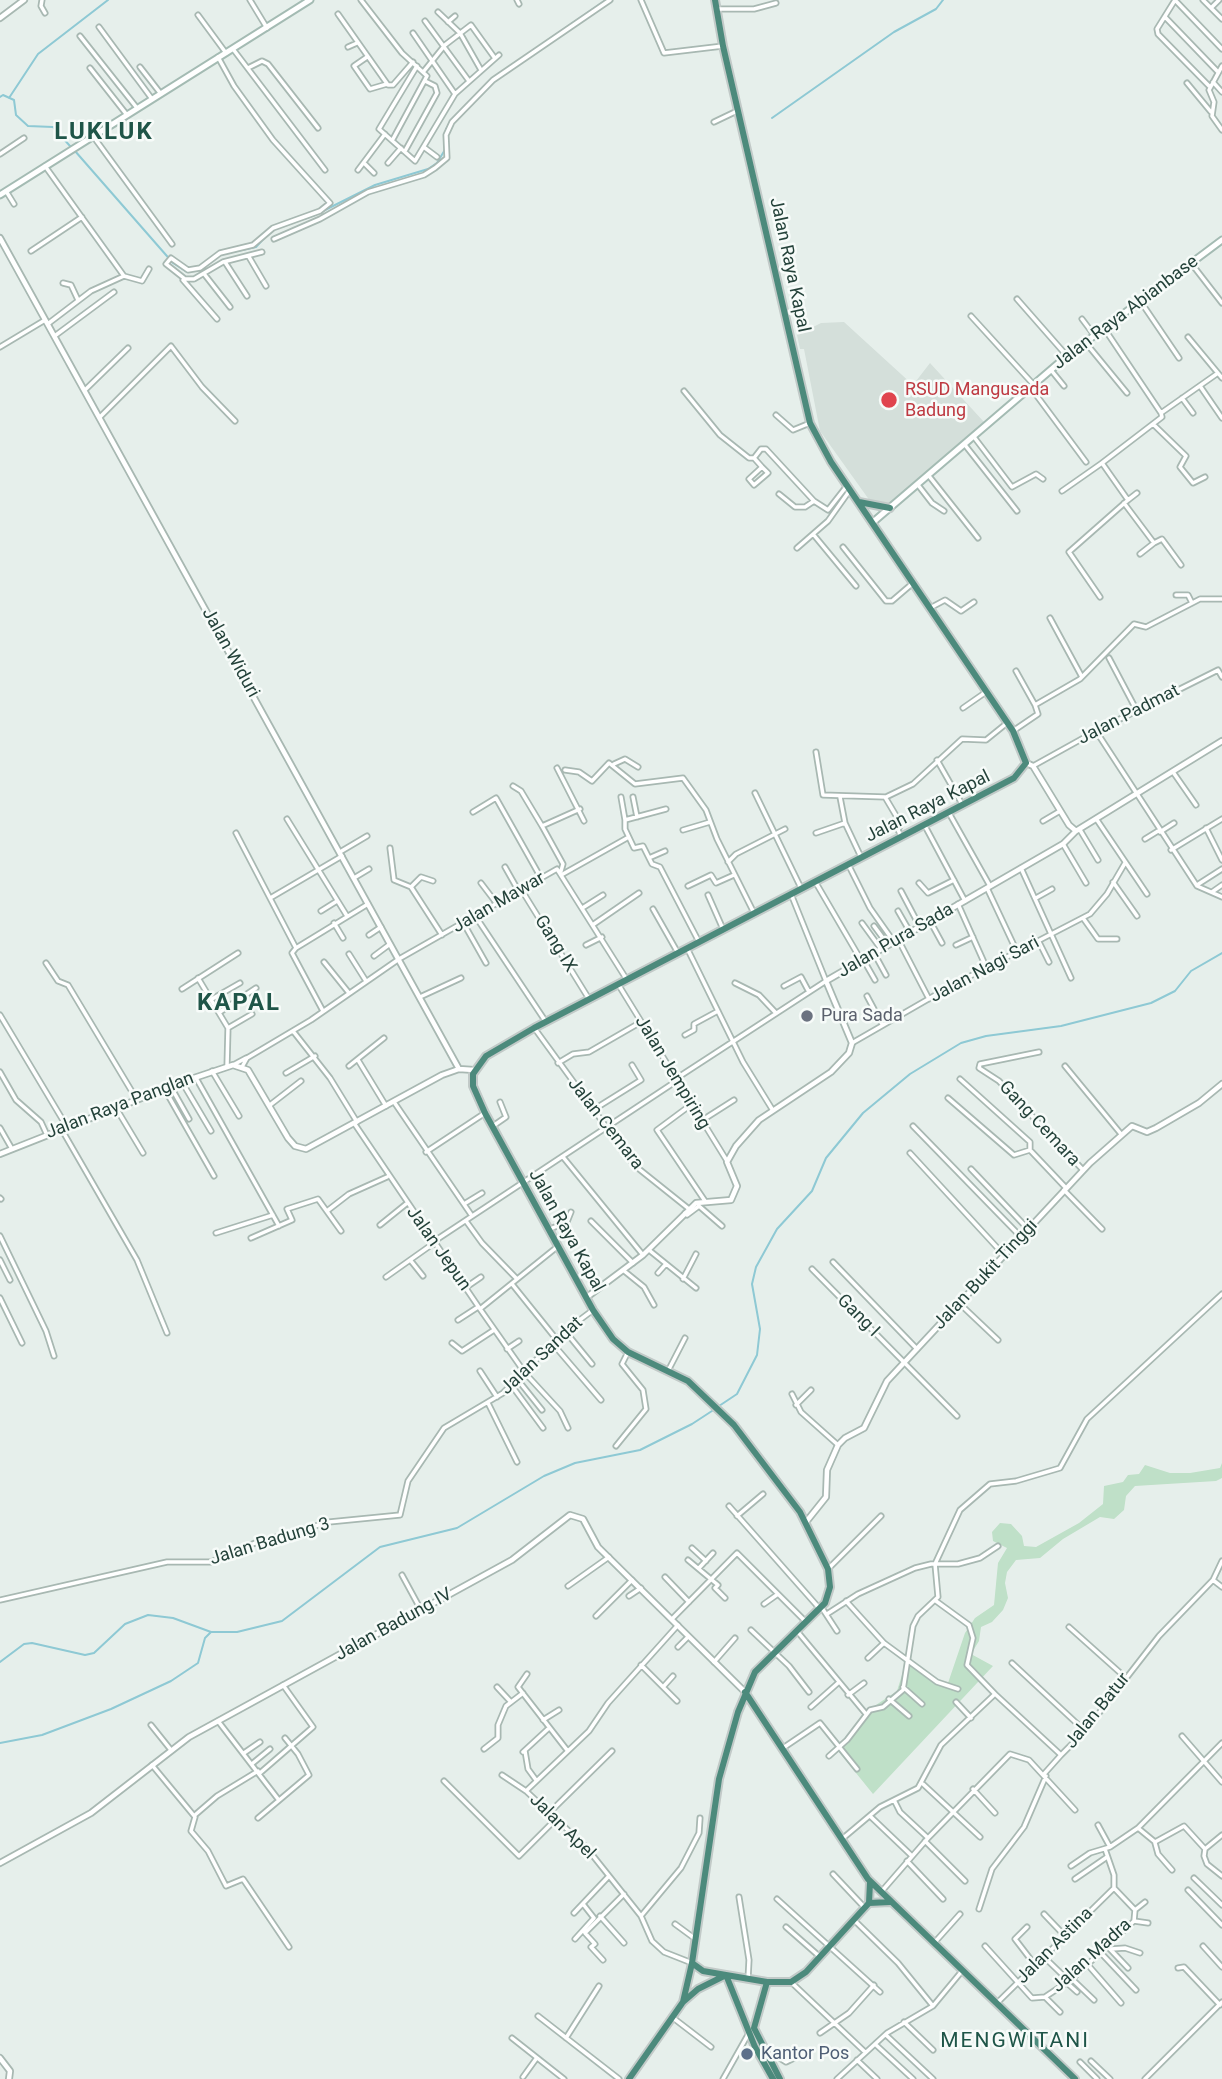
<!DOCTYPE html>
<style>
body{margin:0}
canvas{display:block;background:#e6efeb}
</style>
<canvas width="1222" height="2079"></canvas>
<script>
const ctx = document.querySelector('canvas').getContext('2d');
ctx.lineJoin = 'round';
function fill(path, color) { ctx.fillStyle = color; ctx.fill(path, 'evenodd'); }
const poly = rows => new Path2D(rows.map(r => 'M' + r).join(''));
function strokePath(path, color, width, dash) { ctx.strokeStyle = color; ctx.lineWidth = width; ctx.lineCap = dash ? 'butt' : 'round'; ctx.setLineDash(dash || []); ctx.stroke(path); }
function label(font, color, halo, rows, align = 'center') {
  ctx.font = font + ' Roboto,sans-serif'; ctx.lineWidth = 5; ctx.setLineDash([]); ctx.textBaseline = 'middle'; ctx.strokeStyle = halo; ctx.fillStyle = color; for (const [text, x, y, turn = 0] of rows) {
    ctx.save(); ctx.translate(x, y); ctx.rotate((+turn || 0) * Math.PI / 180); ctx.textAlign = isNaN(turn) ? turn : align; if (halo) ctx.strokeText(text, 0, 0); ctx.fillText(text, 0, 0); ctx.restore();
  }
}
fill(poly([
 [844,322,913,385,930,363,984,422,890,506,870,501,820,431,804,349,800,349,797,335,821,323]
]), '#d4dfda');
fill(poly([
 [1222,1463,1222,1478,1216,1481,1135,1486,1126,1496,1124,1510,1114,1519,1100,1517,1063,1539,1040,1558,1016,1560,1007,1572,1005,1583,1008,1598,1003,1610,992,1622,981,1627,979,1641,971,1654,993,1666,873,1794,839,1752,873,1707,897,1691,907,1659,947,1686,965,1633,975,1618,994,1605,998,1563,1007,1548,993,1541,992,1532,1000,1523,1011,1524,1022,1536,1024,1546,1036,1547,1079,1523,1103,1504,1104,1486,1123,1482,1128,1475,1139,1474,1145,1465,1170,1473,1190,1473,1220,1468]
]), '#bfe0c8');
strokePath(poly([
 [496,76,606,0],
 [0,97,3,95,14,100,16,115,28,126,53,127,70,146],
 [9,98,38,54,108,0],
 [772,118,894,32,936,9,943,0],
 [446,129,459,112],
 [75,151,173,263,187,272,201,269],
 [323,211,375,185,428,169,437,163,446,148],
 [304,219,315,215],
 [223,254,256,247,267,235],
 [719,1406,737,1394,757,1355,760,1329,752,1284,756,1267,777,1229,812,1191,826,1158,863,1113,910,1074,961,1043,986,1036,1061,1026,1151,1003,1175,991,1191,971,1222,953],
 [0,1662,24,1644,32,1643,85,1655,94,1653,125,1624,148,1615,173,1618,211,1632,237,1632,282,1621,380,1547,457,1528,544,1476,575,1463,640,1450,692,1424,715,1409],
 [0,1743,42,1735,111,1709,171,1681,198,1663,205,1638,211,1632]
]), '#8ec9d4', 2);
const minor = poly([
 [42,0,41,6,45,13],
 [250,0,267,28],
 [361,0,402,53,427,76,393,139],
 [517,0,519,4],
 [641,0,664,53,723,46],
 [1175,0,1157,29,1158,34,1210,87],
 [1175,0,1222,49],
 [1203,0,1222,19],
 [1211,8,1219,0],
 [717,9,754,9,776,3],
 [438,12,460,33,481,70],
 [338,14,388,85,393,85,413,62],
 [198,15,226,53],
 [1165,17,1218,72],
 [425,21,469,81],
 [448,22,455,16],
 [99,27,152,99],
 [413,33,455,94,415,161,379,129,417,66],
 [80,36,137,108],
 [348,47,357,43],
 [233,49,325,170],
 [218,57,234,86,273,140,330,203,320,211,273,228,253,245,220,253,200,268,188,270,171,258,166,264,185,279,194,279,223,262,262,252],
 [367,57,354,66,370,89,387,84],
 [1222,66,1209,90,1214,102,1212,116,1222,130],
 [140,67,161,94],
 [90,68,127,115],
 [248,68,262,61,268,64,318,128],
 [424,71,445,45,471,25,494,57],
 [1213,82,1222,92],
 [1187,83,1211,112],
 [455,94,499,55],
 [714,122,737,111],
 [93,136,172,244],
 [425,148,437,157],
 [405,151,437,93,435,86,425,81],
 [0,154,24,138],
 [388,163,401,148],
 [365,164,374,173],
 [45,166,124,276,91,291,49,323],
 [358,170,385,134],
 [6,191,14,204],
 [274,239,320,219,368,192,424,175,435,168,447,158,446,135,452,122,493,80,610,0],
 [31,251,82,217],
 [249,257,266,286],
 [225,262,247,296],
 [1191,263,1222,303],
 [205,275,230,307],
 [124,276,142,281,149,269],
 [183,280,217,319],
 [63,283,71,285,78,300],
 [1017,299,1067,356],
 [1141,302,1179,358],
 [971,316,1033,384],
 [1082,319,1094,335],
 [1104,328,1161,413,1218,373],
 [56,335,114,292],
 [1188,337,1222,378],
 [1086,343,1127,393],
 [0,347,45,320],
 [1051,370,1064,386],
 [1200,386,1222,418],
 [1031,388,1086,462],
 [86,389,128,348],
 [684,391,720,435,749,458,754,458,762,467,768,473,754,485,749,479,762,467],
 [1182,398,1193,413],
 [776,415,793,430,810,423],
 [100,417,171,346,202,387,235,421],
 [1153,424,1186,456,1180,467,1193,483,1205,477],
 [974,437,1012,487,1036,474,1043,479],
 [965,445,1017,511],
 [754,458,761,449,766,449,814,501,828,510,846,487],
 [929,476,978,538],
 [918,485,932,503,944,511],
 [1062,491,1102,463],
 [779,494,795,507,805,507,814,501],
 [1128,500,1137,493],
 [1124,503,1154,543,1162,539,1181,565],
 [813,534,856,586],
 [843,547,886,601,892,601,913,583],
 [797,548,828,521,850,490],
 [1140,554,1154,543],
 [1176,595,1188,595,1192,603],
 [1100,597,1069,552,1128,500,1102,463,1162,417,1161,413],
 [930,608,945,600,961,611,974,602],
 [1050,618,1082,677],
 [1109,658,1137,711],
 [1016,671,1035,705],
 [963,708,986,692],
 [1013,731,1038,714,1035,705,1080,679,1134,624,1146,627,1200,599,1222,599],
 [1096,731,1197,886,1222,897],
 [816,752,823,795,885,797,901,824,898,830,901,836],
 [937,760,962,804],
 [614,764,625,759,638,767],
 [1033,766,1096,731,1218,670,1222,677],
 [557,768,584,821],
 [565,770,579,772,592,781,609,763,635,784,683,778,706,810,717,839,754,913],
 [1173,772,1196,805],
 [513,786,521,791,542,826,563,864,561,871],
 [755,793,801,888],
 [621,797,625,820],
 [633,797,637,817],
 [840,797,845,823,861,857],
 [886,797,913,784,962,739,986,740,1007,723],
 [666,809,625,820,625,829,634,848,643,846,652,864,660,867,699,942],
 [473,812,496,798,541,878],
 [949,813,990,886],
 [287,819,347,916],
 [1097,820,1147,894],
 [1043,821,1060,811],
 [542,826,580,809],
 [925,826,965,901],
 [1206,828,1222,860],
 [683,830,710,822],
 [1080,830,1098,860],
 [1160,832,1174,823],
 [236,833,296,948],
 [816,833,845,823],
 [1145,839,1158,831],
 [1063,844,1086,883],
 [390,848,394,880,411,887,442,935],
 [1171,850,1222,819],
 [340,852,367,836],
 [649,858,665,851],
 [728,862,736,854,785,829],
 [849,866,870,908,894,942],
 [505,867,518,890],
 [1021,868,1071,978],
 [563,874,627,838],
 [354,878,369,869],
 [1113,882,1137,916],
 [481,883,497,904],
 [816,883,861,960],
 [919,883,928,893,954,880],
 [1197,885,1222,869],
 [688,886,711,875,716,883,734,875],
 [411,887,421,877,433,881],
 [987,888,1018,954],
 [521,889,589,999],
 [901,891,920,927],
 [1212,892,1222,885],
 [708,895,723,929],
 [272,897,342,856],
 [1036,898,1052,889],
 [958,904,987,969],
 [584,907,603,895],
 [653,909,678,953],
 [321,911,337,901],
 [898,911,910,932],
 [476,917,546,1022],
 [1083,918,1098,939,1117,939],
 [930,921,942,943],
 [334,923,343,938],
 [862,923,881,949],
 [464,924,486,963],
 [594,924,639,893],
 [874,926,888,945],
 [369,935,381,927],
 [898,939,929,999],
 [1039,942,1049,962],
 [586,945,602,937],
 [956,945,973,937],
 [296,948,368,904],
 [296,948,292,953,323,1011],
 [687,948,743,1062,772,1109],
 [874,953,886,975],
 [349,954,366,981],
 [374,956,390,944],
 [863,959,875,980],
 [324,962,349,993],
 [46,963,58,981,68,985,137,1100],
 [198,978,228,1028,227,1066],
 [735,983,759,995,775,1012],
 [618,984,727,1161],
 [784,986,801,977,809,992],
 [182,989,238,953],
 [867,996,882,1024],
 [420,997,461,978],
 [212,999,240,983],
 [220,1012,256,988],
 [0,1015,67,1127],
 [228,1028,252,1014],
 [535,1029,634,1165,689,1209],
 [293,1031,330,1078,357,1122],
 [685,1035,694,1030,694,1024,718,1011],
 [852,1043,951,986,1090,914,1107,894,1125,863],
 [1039,1052,980,1064,979,1068,999,1081,1083,1170],
 [358,1060,386,1106],
 [558,1063,573,1054,589,1052,641,1022],
 [233,1065,246,1058],
 [349,1066,384,1038],
 [1065,1066,1121,1134],
 [242,1067,247,1058,311,1020,399,959,557,869,627,980],
 [212,1071,239,1116],
 [0,1072,16,1100,41,1122,47,1135],
 [286,1073,315,1056],
 [196,1078,279,1226],
 [677,1078,826,981,791,894],
 [960,1079,1030,1142,1030,1150],
 [182,1082,211,1131],
 [171,1087,189,1119],
 [165,1090,214,1176],
 [948,1098,1014,1155,1030,1150,1066,1188],
 [394,1102,472,1216],
 [692,1104,657,1130,705,1201],
 [270,1105,301,1081],
 [116,1108,143,1153],
 [593,1110,641,1080,632,1065],
 [701,1121,734,1100],
 [354,1123,480,1309,525,1373,560,1411,568,1428],
 [493,1126,506,1117,500,1102],
 [913,1126,1021,1237],
 [0,1128,12,1149],
 [62,1130,137,1260,167,1333],
 [426,1152,485,1113],
 [910,1153,1004,1255],
 [563,1157,643,1255],
 [971,1169,1028,1229],
 [1064,1190,1102,1229],
 [0,1198,1,1199],
 [464,1204,482,1193],
 [327,1211,349,1194,387,1177],
 [685,1213,687,1215,699,1206,722,1226],
 [466,1221,482,1243,517,1279],
 [591,1221,633,1263],
 [380,1225,406,1204],
 [550,1229,567,1222,571,1212],
 [216,1233,273,1215],
 [0,1236,46,1331,54,1356],
 [251,1238,292,1220,287,1209,318,1199,341,1231],
 [433,1242,678,1080],
 [649,1250,696,1288],
 [0,1260,10,1280],
 [411,1261,423,1276],
 [833,1262,917,1349],
 [812,1269,957,1416],
 [623,1270,644,1287,654,1305],
 [658,1273,666,1264],
 [386,1277,434,1243],
 [683,1279,696,1254],
 [512,1284,557,1340],
 [465,1288,481,1277],
 [0,1298,22,1343],
 [960,1304,998,1340],
 [480,1309,557,1247],
 [458,1320,478,1307],
 [565,1331,592,1364],
 [452,1343,462,1351,494,1330],
 [553,1344,601,1400],
 [507,1349,519,1341],
 [669,1369,685,1338],
 [480,1371,497,1397],
 [518,1380,542,1410],
 [512,1386,543,1428],
 [792,1394,801,1412,838,1445],
 [488,1403,517,1462],
 [796,1405,811,1390],
 [616,1446,646,1409,643,1390,622,1364,628,1352],
 [729,1506,820,1609],
 [737,1516,763,1494],
 [692,1548,706,1561],
 [688,1560,718,1585,715,1588,725,1598],
 [699,1568,713,1553],
 [828,1569,881,1516],
 [402,1575,421,1610],
 [665,1577,689,1602],
 [1213,1580,1222,1587],
 [568,1586,609,1557],
 [629,1596,641,1588],
 [0,1600,167,1562,211,1562,255,1543,329,1522,400,1515,408,1481,444,1428,503,1393,565,1331,593,1310],
 [846,1601,884,1643,937,1682,958,1689],
 [936,1601,969,1625,973,1638,967,1665,995,1694],
 [764,1604,778,1594],
 [822,1608,837,1631],
 [827,1614,858,1594,915,1568,931,1564,958,1564,980,1558,998,1546],
 [596,1616,632,1580],
 [673,1618,737,1553,806,1622],
 [678,1625,608,1703,589,1731,526,1791,586,1847,641,1916,652,1941,664,1952,692,1963],
 [1069,1627,1126,1678],
 [751,1630,789,1666,809,1692],
 [797,1631,866,1714],
 [678,1647,688,1637],
 [868,1658,884,1643],
 [714,1662,735,1638],
 [1012,1663,1085,1731],
 [641,1665,677,1701],
 [527,1674,518,1687,567,1750],
 [664,1686,673,1676],
 [497,1687,510,1701],
 [903,1687,922,1704],
 [848,1695,864,1683],
 [889,1699,909,1716],
 [956,1702,971,1718],
 [811,1707,838,1683],
 [543,1720,559,1710],
 [218,1721,278,1799],
 [151,1725,171,1750],
 [1182,1736,1222,1782],
 [783,1748,820,1723,857,1769],
 [484,1749,498,1738,498,1725,506,1706,523,1693],
 [525,1751,528,1769,536,1780],
 [523,1752,549,1728],
 [244,1753,260,1742],
 [829,1756,847,1740,870,1710,883,1707,903,1690,913,1626,918,1616,938,1597,935,1564,960,1510,990,1484,1016,1481,1060,1468,1087,1419,1222,1294],
 [253,1763,270,1749],
 [152,1765,195,1817,191,1831,208,1851,226,1886,243,1879,289,1947],
 [260,1773,313,1727,283,1685],
 [1044,1774,1061,1755],
 [502,1775,526,1791],
 [444,1781,519,1856,555,1820],
 [923,1784,980,1837],
 [973,1789,995,1813],
 [894,1800,900,1812,928,1838],
 [549,1813,612,1751],
 [195,1815,217,1796,258,1771],
 [870,1816,912,1856],
 [258,1818,309,1775,298,1754,285,1738],
 [1098,1825,1110,1847],
 [1138,1828,1155,1842,1184,1826,1205,1849],
 [1222,1835,1205,1849,1204,1856,1207,1864,1222,1876],
 [842,1839,880,1807,918,1788,941,1745,995,1694,1061,1755,1085,1731,1159,1636,1213,1580,1222,1561],
 [925,1841,965,1881],
 [1155,1843,1158,1854,1172,1870],
 [1105,1849,1114,1875,1114,1888],
 [907,1861,943,1899],
 [1071,1866,1090,1853,1110,1847,1138,1828,1222,1743],
 [833,1874,865,1908],
 [1194,1878,1222,1905],
 [1075,1879,1107,1857],
 [1188,1890,1222,1925],
 [882,1891,928,1838,1010,1754,1029,1760,1075,1810],
 [739,1897,749,1960,748,1979],
 [777,1899,880,1992],
 [979,1909,992,1869,1024,1827,1046,1776],
 [1135,1910,1145,1902],
 [574,1913,609,1876],
 [1044,1914,1064,1935],
 [600,1916,624,1943],
 [641,1916,681,1868,699,1833,700,1818],
 [854,1920,898,1963,933,2006],
 [1134,1921,1148,1923],
 [675,1924,694,1938],
 [786,1927,819,1956],
 [1027,1927,1015,1939,1035,1965],
 [575,1939,594,1918,583,1904],
 [935,1942,960,1914],
 [985,1946,1032,1998,1045,1997,1072,1979,1134,1921,1135,1910,1114,1888],
 [1203,1946,1222,1967],
 [1109,1948,1128,1968],
 [1111,1949,1125,1948,1140,1953],
 [1101,1953,1136,1990],
 [1043,1956,1069,1981],
 [603,1960,591,1947,595,1944,585,1933,624,1894],
 [1088,1965,1121,2003],
 [1178,1968,1184,1967,1220,2005],
 [1072,1979,1094,2000],
 [791,1982,865,2052],
 [1067,1983,1077,1992],
 [1045,1997,1060,2012],
 [996,2004,1114,1888],
 [538,2016,619,2079],
 [672,2017,711,2047],
 [904,2022,933,2050],
 [820,2033,849,2013,874,1985],
 [886,2035,933,2079],
 [512,2038,564,2079],
 [566,2038,599,1986],
 [875,2044,913,2079],
 [769,2055,775,2055,786,2062,798,2056],
 [857,2060,877,2079],
 [1091,2061,1110,2079],
 [1080,2062,1097,2079],
 [523,2077,536,2059],
 [723,2079,749,2033],
 [837,2079,887,2033,933,2006,962,1971],
 [1145,2079,1222,2002]
]);
const tertiary = poly([
 [0,18,24,0],
 [0,238,459,1069],
 [1026,763,1033,766,1069,825,1076,831,1222,741],
 [0,1154,182,1082,233,1065,248,1070,288,1138,295,1146,306,1149,442,1075,459,1069,474,1070],
 [587,1297,643,1255,696,1203,731,1200,737,1186,727,1162,736,1146,759,1120,831,1072,849,1053,852,1043,826,981,1063,844,1076,831],
 [806,1522,826,1497,827,1470,838,1445,845,1438,864,1428,887,1381,1090,1163,1132,1126,1147,1132,1156,1128,1199,1103,1222,1084],
 [0,1863,91,1813,189,1737,512,1560,570,1515,583,1519,598,1547,745,1692],
 [0,2058,10,2071,9,2079]
]);
const secondary = poly([
 [0,195,310,0],
 [872,523,1067,356,1222,240]
]);
const trunk = poly([
 [859,502,890,508],
 [745,1692,868,1879,1075,2079],
 [869,1903,870,1882],
 [692,1963,703,1971,726,1975,767,1982,791,1982,806,1972,869,1903,890,1902],
 [726,1975,755,2047,773,2079],
 [767,1982,754,2028,780,2079],
 [683,2002,692,1963,719,1779,738,1712,755,1672,825,1603,830,1587,828,1569,800,1512,734,1425,688,1381,628,1352,613,1339,593,1310,485,1113,473,1086,473,1074,486,1056,534,1028,1014,778,1026,763,1013,731,831,462,810,423,723,46,715,0],
 [629,2079,683,2002,698,1989,724,1976]
]);
strokePath(minor, '#a8b8b2', 7);
strokePath(tertiary, '#a8b8b2', 8);
strokePath(secondary, '#a4bbb3', 9);
strokePath(trunk, '#c2cac8', 10);
strokePath(minor, '#fff', 3.5);
strokePath(tertiary, '#fff', 4.5);
strokePath(secondary, '#fff', 5);
strokePath(trunk, '#4c8a7c', 6);
for (const [x, y, r, color] of [
 [889,400,9,"#e0444e"],
 [807,1016,7,"#6b7280"],
 [747,2054,7,"#5c6f8a"]
]) { const dot = new Path2D(); dot.arc(x, y, r, 0, 2 * Math.PI); ctx.fillStyle = color; ctx.fill(dot); strokePath(dot, '#f7fbf9', 2.5); }
label('18px', '#24423a', '#f7fbf9', [
 ["Jalan Raya Kapal",789,265,78],
 ["Jalan Raya Abianbase",1126,313,-37],
 ["Jalan Widuri",230,653,61],
 ["Jalan Padmat",1129,715,-27],
 ["Jalan Raya Kapal",928,807,-27],
 ["Jalan Mawar",499,903,-30],
 ["Jalan Pura Sada",896,941,-30],
 ["Gang IX",555,944,58],
 ["Jalan Nagi Sari",985,970,-28],
 ["Jalan Jempiring",672,1073,59],
 ["Jalan Raya Panglan",120,1106,-21],
 ["Jalan Cemara",605,1124,52],
 ["Gang Cemara",1039,1124,47],
 ["Jalan Raya Kapal",566,1231,61],
 ["Jalan Jepun",438,1249,55],
 ["Jalan Bukit Tinggi",986,1275,-47],
 ["Gang I",858,1316,45],
 ["Jalan Sandat",542,1356,-43],
 ["Jalan Badung 3",270,1542,-17],
 ["Jalan Badung IV",394,1625,-29],
 ["Jalan Batur",1098,1711,-51],
 ["Jalan Apel",562,1827,45],
 ["Jalan Astina",1055,1946,-45],
 ["Jalan Madra",1092,1956,-42]
]);
label('18px', '#be3a42', '#f7fbf9', [
 ["RSUD Mangusada",905,390],
 ["Badung",905,411]
], 'left');
label('18px', '#5b616d', '#f7fbf9', [
 ["Pura Sada",821,1016]
], 'left');
label('18px', '#4e5e75', '#f7fbf9', [
 ["Kantor Pos",761,2054]
], 'left');
ctx.letterSpacing = '2px';
label('21px', '#1f5548', '#f7fbf9', [
 ["MENGWITANI",1015,2042]
]);
ctx.letterSpacing = '0px';
ctx.letterSpacing = '2px';
label('bold 24px', '#1f5548', '#f7fbf9', [
 ["LUKLUK",104,133],
 ["KAPAL",239,1004]
]);
ctx.letterSpacing = '0px';
</script>
